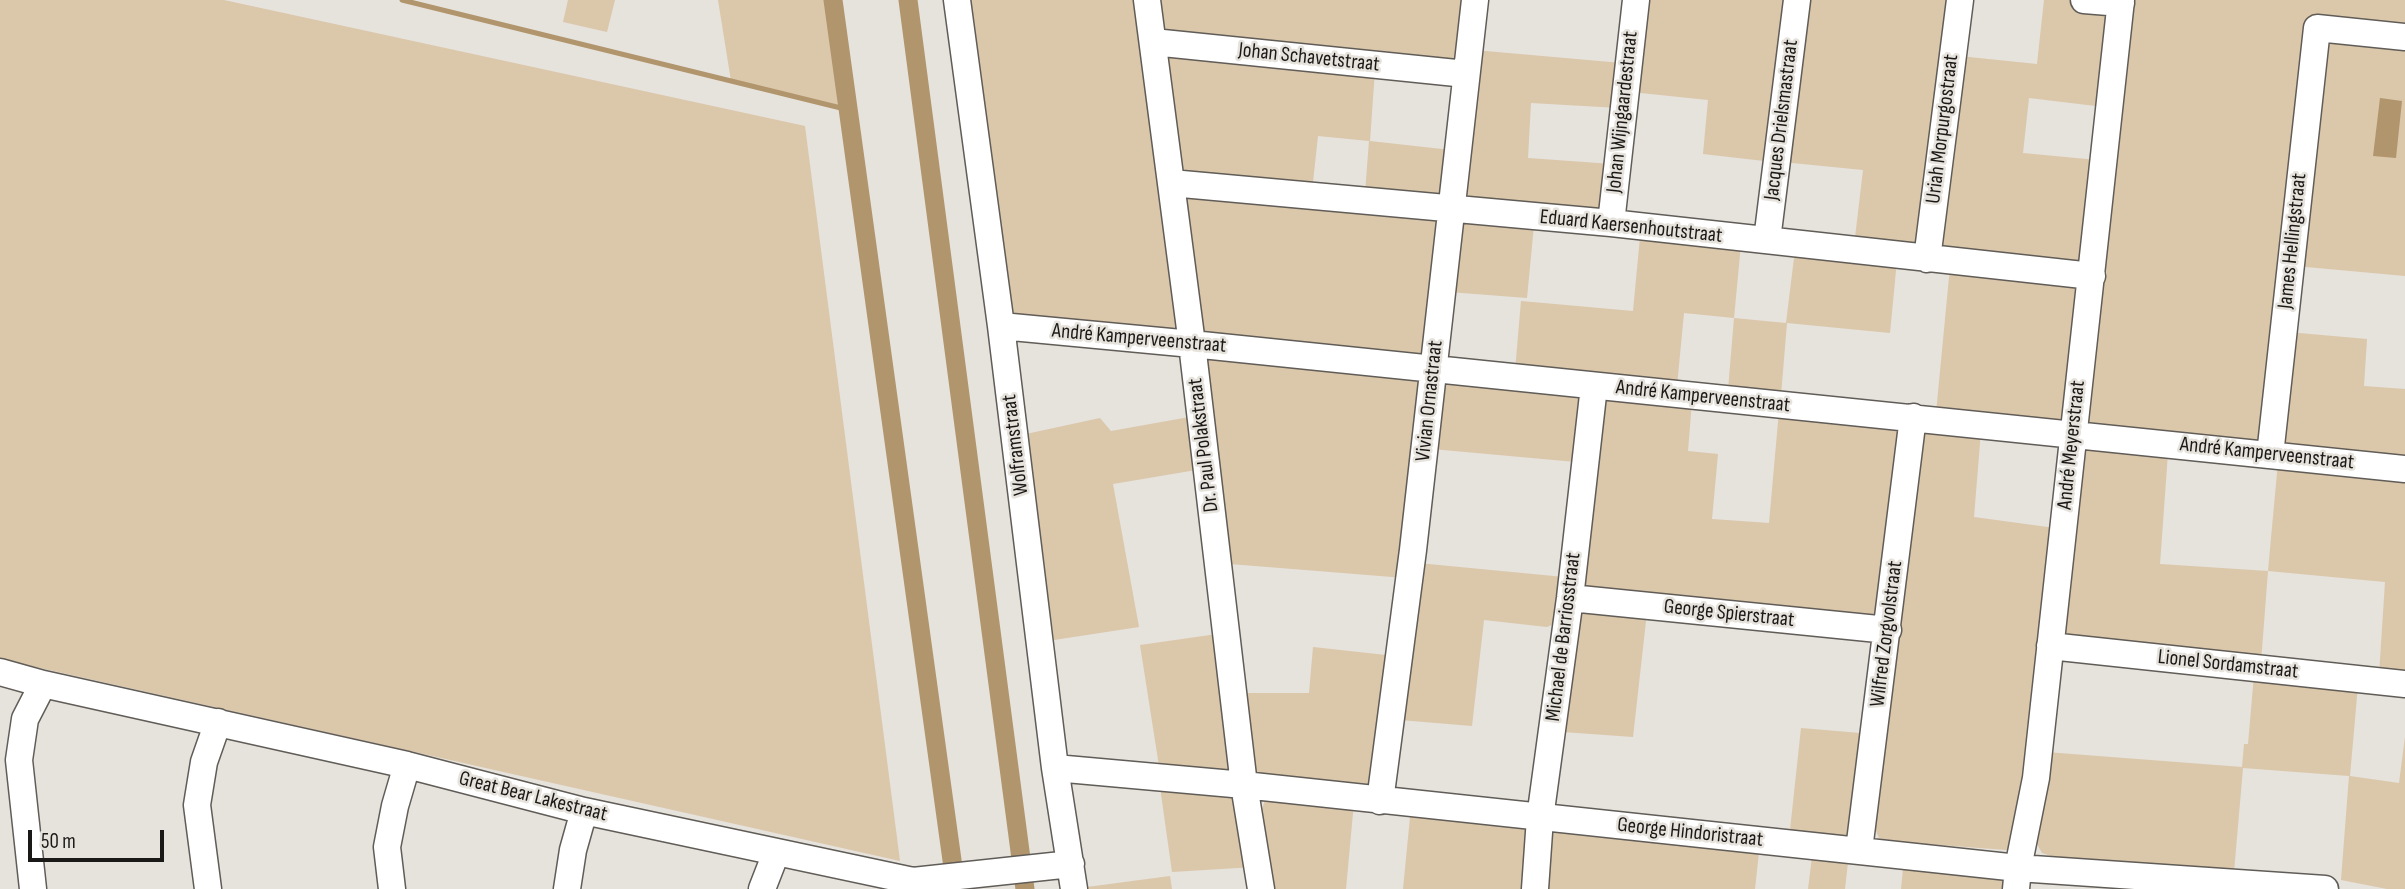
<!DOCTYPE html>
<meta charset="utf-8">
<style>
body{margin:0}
#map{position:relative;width:2405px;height:889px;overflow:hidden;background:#e6e2dc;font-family:"Sofia Sans Condensed",sans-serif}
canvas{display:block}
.scale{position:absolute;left:28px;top:830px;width:136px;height:32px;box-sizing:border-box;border:4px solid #1b1917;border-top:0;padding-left:9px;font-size:21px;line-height:24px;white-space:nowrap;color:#1b1917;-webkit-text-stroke:5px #e6e2dc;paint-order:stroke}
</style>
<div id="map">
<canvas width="2405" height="889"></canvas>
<div class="scale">50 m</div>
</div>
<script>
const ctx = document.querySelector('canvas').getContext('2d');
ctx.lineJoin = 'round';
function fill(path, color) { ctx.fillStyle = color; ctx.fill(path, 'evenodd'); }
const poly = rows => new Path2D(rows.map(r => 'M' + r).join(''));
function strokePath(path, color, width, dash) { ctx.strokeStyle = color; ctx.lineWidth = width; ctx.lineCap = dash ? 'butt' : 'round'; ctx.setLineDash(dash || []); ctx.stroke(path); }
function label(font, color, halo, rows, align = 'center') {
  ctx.font = font + ' "Sofia Sans Condensed",sans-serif'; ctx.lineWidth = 5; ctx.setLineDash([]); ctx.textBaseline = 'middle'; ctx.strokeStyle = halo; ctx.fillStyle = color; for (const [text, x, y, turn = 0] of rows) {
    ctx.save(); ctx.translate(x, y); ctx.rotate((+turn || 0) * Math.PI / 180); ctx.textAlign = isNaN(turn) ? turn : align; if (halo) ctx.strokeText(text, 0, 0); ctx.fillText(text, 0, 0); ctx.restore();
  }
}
fill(poly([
 [0,0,224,0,805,126,900,861,0,659],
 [568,0,615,0,607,32,563,22],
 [718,0,833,0,849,110,731,81],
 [966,0,1142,0,1180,322,1171,330,1013,317,1007,304],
 [1151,0,1468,0,1462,54,1448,67,1165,39],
 [1640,0,1791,0,1773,162,1703,154,1708,100,1631,92],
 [1801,0,1949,0,1920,249,1854,246,1863,170,1782,162],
 [2044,0,2115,0,2104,107,2029,98,2023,153,2097,160,2080,261,2070,266,1945,252,1940,245,1959,56,2037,64],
 [2128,0,2405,0,2405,33,2314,24,2266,447,2083,423],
 [2320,32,2405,41,2405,276,2295,266],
 [1474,50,1622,63,1619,108,1531,103,1528,158,1612,164,1608,211,1459,200],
 [1172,51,1375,70,1370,141,1451,150,1440,198,1365,193,1369,141,1318,136,1312,191,1180,173,1165,57],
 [1192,194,1441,216,1430,362,1199,332,1184,200],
 [1464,222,1534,225,1527,298,1449,292,1457,228],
 [1640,237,1741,244,1734,318,1786,323,1795,250,1897,260,1890,333,1787,323,1781,395,1728,390,1734,318,1684,313,1677,386,1515,371,1521,301,1633,311],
 [1950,267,2078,285,2065,418,2059,423,1936,413],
 [2288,332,2367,339,2364,386,2405,389,2405,461,2275,448],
 [1210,357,1423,380,1405,578,1230,564,1203,362],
 [1448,382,1576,391,1582,401,1576,462,1432,449,1442,386],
 [1609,397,1692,401,1688,451,1718,454,1712,519,1769,523,1779,411,1891,422,1903,433,1876,621,1585,592,1578,574,1602,402],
 [1195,416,1202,469,1113,484,1139,627,1054,640,1026,434,1100,418,1111,431],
 [1928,427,1981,431,1974,517,2055,528,2016,846,2006,850,1887,841,1879,838,1875,829,1873,819,1920,434],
 [2088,444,2168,453,2160,564,2268,571,2278,462,2405,474,2405,677,2379,675,2385,582,2268,571,2261,662,2059,637,2076,461],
 [1418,563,1564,577,1560,621,1547,627,1484,620,1472,726,1400,720],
 [1588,609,1647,612,1633,737,1563,732,1579,615],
 [1224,633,1233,772,1159,766,1140,645],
 [1313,647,1395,656,1376,785,1364,787,1262,776,1254,772,1244,693,1309,693],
 [2254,675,2358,685,2350,776,2399,783,2405,737,2405,889,2387,889,2341,880,2349,776,2243,768,2234,872,2063,860,2042,853,2037,844,2036,833,2046,752,2242,767,2244,744,2248,744],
 [1801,728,1872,734,1856,833,1846,836,1790,830],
 [1161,783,1236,788,1254,867,1172,872,1161,794],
 [1265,799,1354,802,1346,889,1271,889,1261,814],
 [1411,807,1529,823,1532,889,1403,889],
 [1555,831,1760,843,1755,889,1543,889,1549,840],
 [1813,849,1849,853,1845,889,1808,889],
 [1904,859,1995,866,2016,889,1901,889],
 [1170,876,1172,889,1087,889,1087,887]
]), '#dbc7aa');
fill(poly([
 [2380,98,2402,101,2396,158,2373,156]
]), '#b1956c');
strokePath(poly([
 [402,0,849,110]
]), '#b1956c', 5);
strokePath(poly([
 [833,0,956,889],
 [908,0,1025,889]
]), '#b1956c', 19);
const minor = poly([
 [957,0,1001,326,1055,768,1074,889],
 [1147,0,1192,344,1244,785,1261,889],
 [2084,0,2121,3],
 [1153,42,1466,74],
 [1171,183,1611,223,2092,276],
 [1611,223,1636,0],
 [1767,240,1797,0],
 [1927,259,1960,0],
 [1001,326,1192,344,2405,469],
 [2270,455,2317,28,2405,37],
 [1570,598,1888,630],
 [2050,646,2405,684],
 [0,672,43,684,407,765,584,811,913,881,1071,864],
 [1055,768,1244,785,2018,868,2325,889],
 [1380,801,1413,550,1475,0],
 [1859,850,1913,417],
 [33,889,19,760,25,719,43,684],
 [208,889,197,805,204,762,218,722],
 [392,889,387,847,395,806,407,765],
 [567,889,573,850,584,811],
 [762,889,776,853],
 [1535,889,1540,818,1570,598,1594,386],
 [2016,889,2018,868,2036,778,2121,0]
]);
strokePath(minor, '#605c57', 29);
strokePath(minor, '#fff', 26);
label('21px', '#1b1917', '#e6e2dc', [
 ["Johan Schavetstraat",1309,58,6],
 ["Johan Wijngaardestraat",1623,112,-84],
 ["Jacques Drielsmastraat",1782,120,-83],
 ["Uriah Morpurgostraat",1943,129,-83],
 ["Eduard Kaersenhoutstraat",1631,227,6],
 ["James Hellingstraat",2293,241,-84],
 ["André Kamperveenstraat",1139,339,5],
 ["André Kamperveenstraat",1703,397,6],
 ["Vivian Ornastraat",1430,401,-84],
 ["Wolframstraat",1016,445,-97],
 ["Dr. Paul Polakstraat",1204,445,-97],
 ["André Meyerstraat",2072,445,-84],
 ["André Kamperveenstraat",2267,454,6],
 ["George Spierstraat",1729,614,6],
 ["Wilfred Zorgvolstraat",1887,634,-83],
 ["Michael de Barriosstraat",1564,637,-83],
 ["Lionel Sordamstraat",2228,665,6],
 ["Great Bear Lakestraat",533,797,14],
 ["George Hindoristraat",1690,833,6]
]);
</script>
